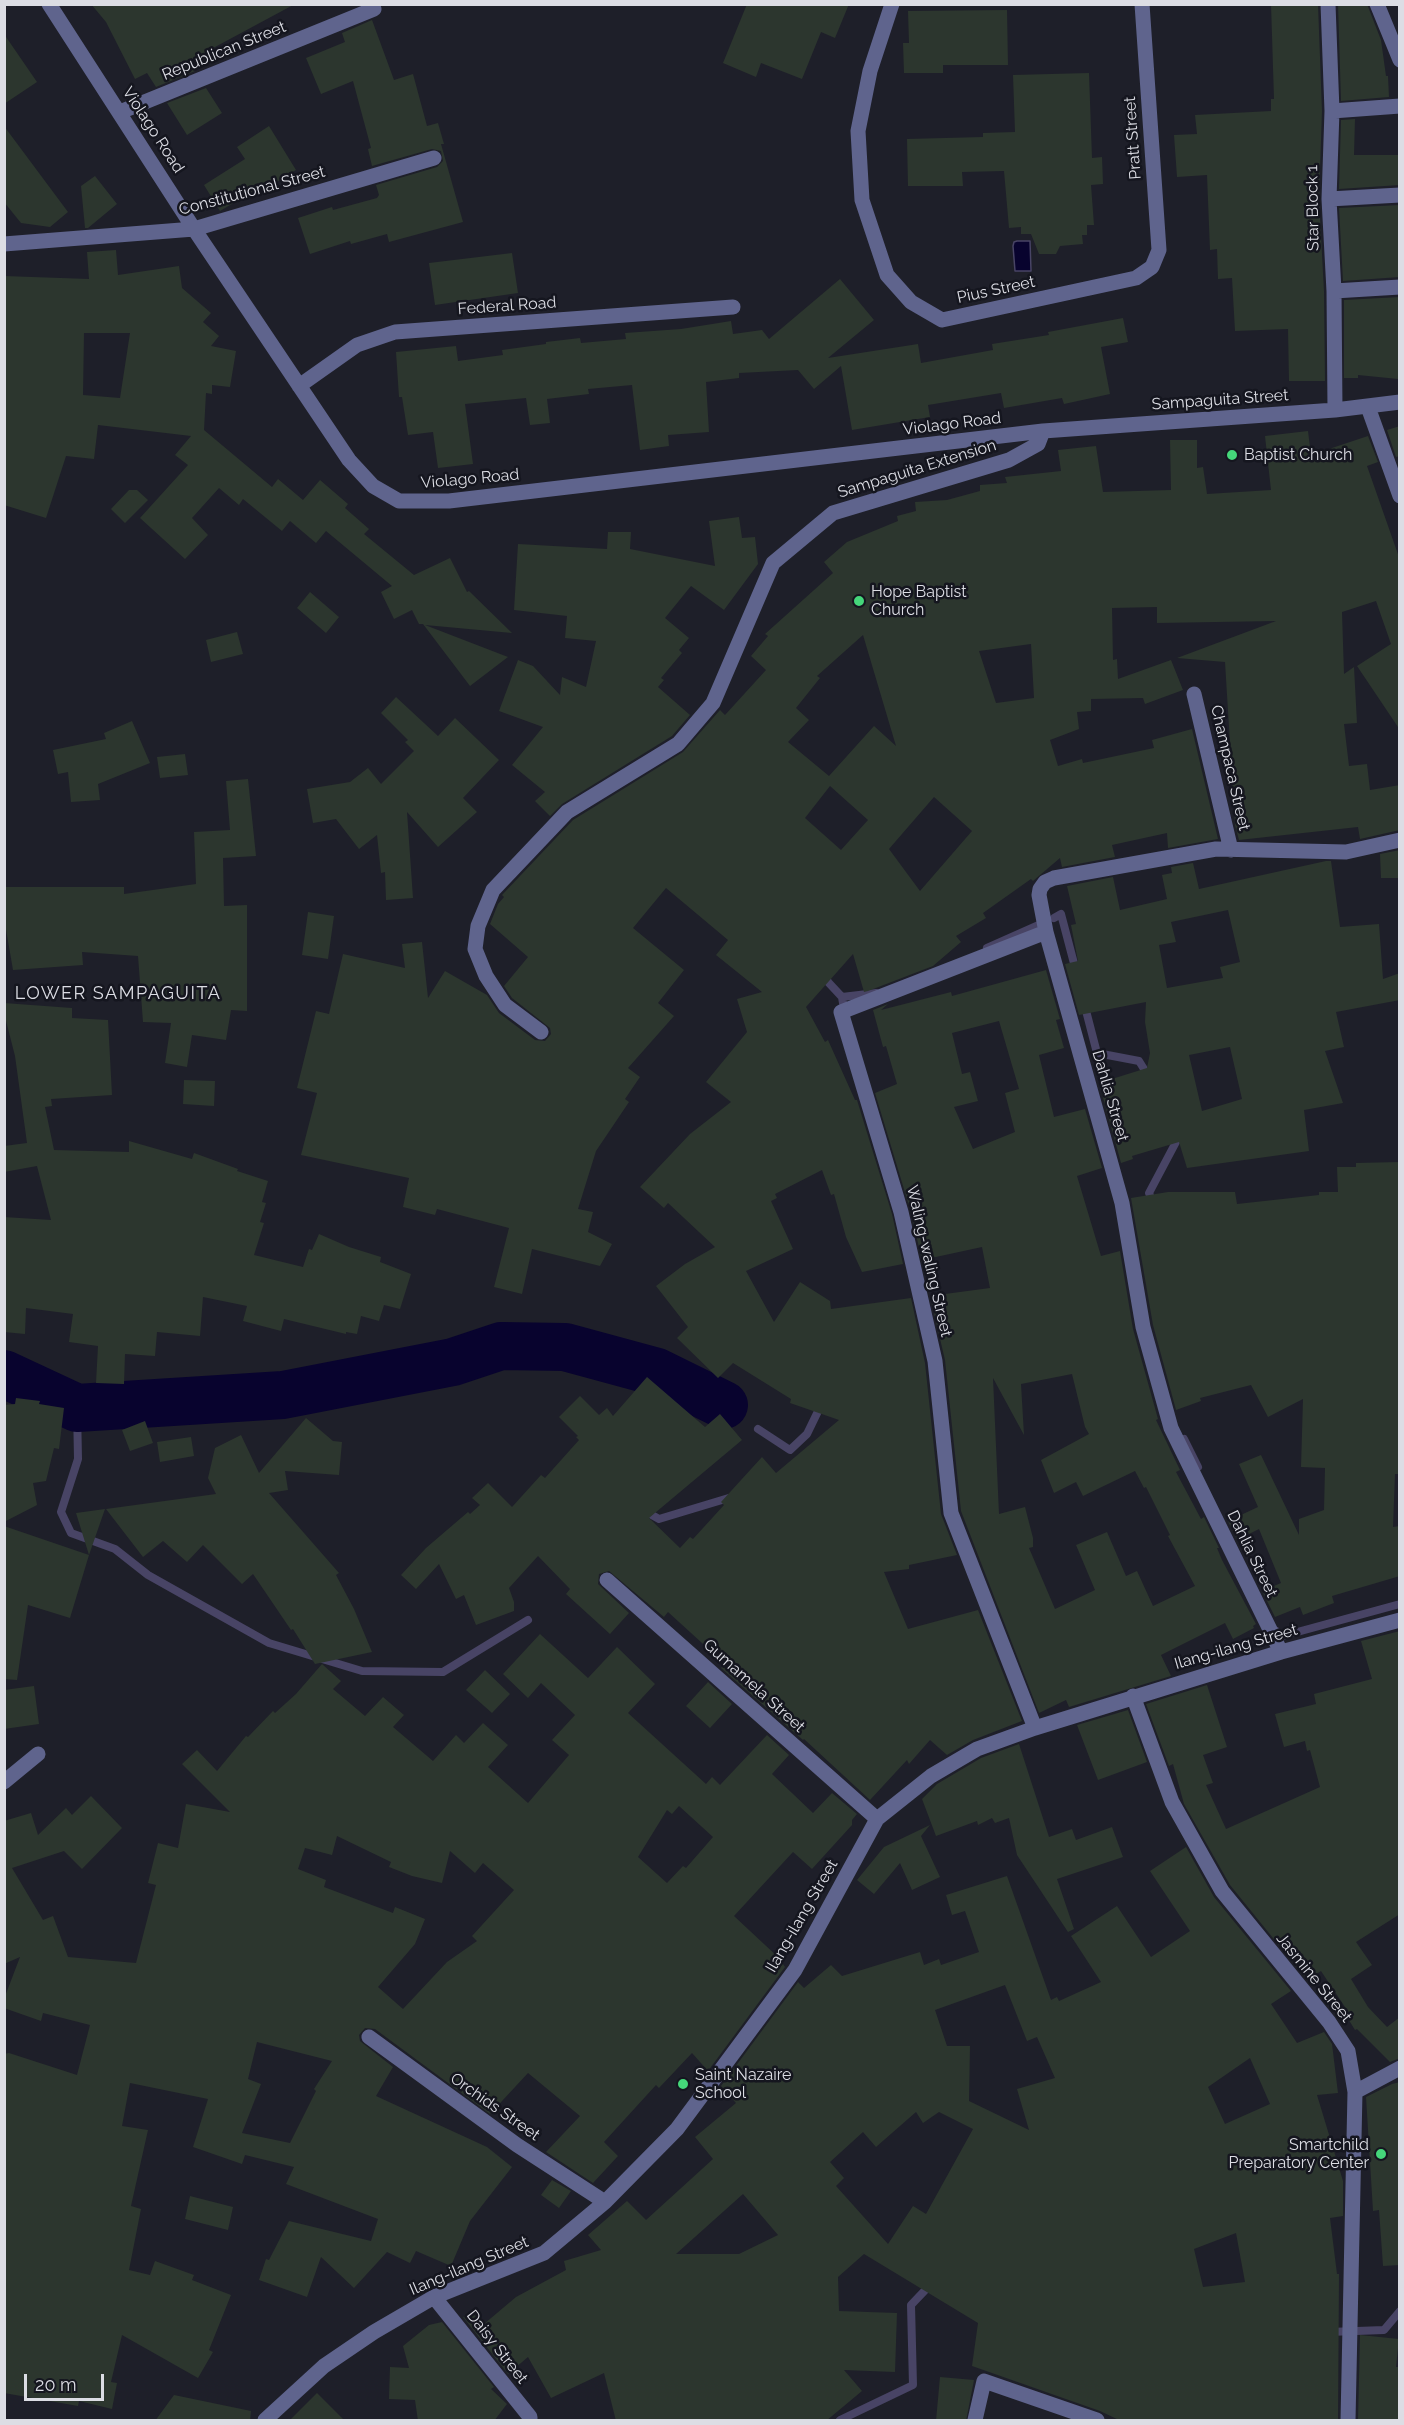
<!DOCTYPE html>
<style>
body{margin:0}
#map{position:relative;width:1404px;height:2425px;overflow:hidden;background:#1e1f29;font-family:Raleway,sans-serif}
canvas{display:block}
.frame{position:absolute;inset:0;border:6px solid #dcdde4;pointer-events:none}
.scale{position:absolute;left:24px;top:2374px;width:80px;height:27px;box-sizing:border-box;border:3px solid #dcdde4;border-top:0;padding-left:8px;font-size:18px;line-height:21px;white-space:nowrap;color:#dcdde4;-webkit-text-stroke:4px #15161f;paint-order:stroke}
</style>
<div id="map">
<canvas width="1404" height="2425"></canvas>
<div class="frame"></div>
<div class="scale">20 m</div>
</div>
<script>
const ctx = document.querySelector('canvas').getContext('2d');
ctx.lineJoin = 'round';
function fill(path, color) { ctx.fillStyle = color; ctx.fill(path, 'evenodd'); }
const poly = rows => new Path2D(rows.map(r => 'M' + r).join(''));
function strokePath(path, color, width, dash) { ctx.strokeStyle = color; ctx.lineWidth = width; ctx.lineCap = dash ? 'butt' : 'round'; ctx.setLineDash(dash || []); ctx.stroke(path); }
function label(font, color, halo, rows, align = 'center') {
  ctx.font = font + ' Raleway,sans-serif'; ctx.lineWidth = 5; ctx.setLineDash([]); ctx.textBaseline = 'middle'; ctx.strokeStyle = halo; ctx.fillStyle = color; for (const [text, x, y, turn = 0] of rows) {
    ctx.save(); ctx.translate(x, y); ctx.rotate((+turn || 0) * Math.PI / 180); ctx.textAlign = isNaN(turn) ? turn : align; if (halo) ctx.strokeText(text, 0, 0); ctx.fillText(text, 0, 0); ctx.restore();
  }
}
const water = poly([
 [1017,241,1030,241,1031,271,1015,271,1013,246,1014,242,1017,241]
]);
fill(water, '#08032e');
strokePath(water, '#484465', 1.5);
strokePath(poly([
 [1054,918,1061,914,1076,971],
 [987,948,1041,924],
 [825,974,828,982,842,997],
 [843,1003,842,997,876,993],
 [1084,1003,1097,1053,1139,1061,1149,1077],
 [1154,1205,1149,1193,1176,1142,1173,1133],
 [77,1408,78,1459,61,1512,71,1533,115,1549,148,1575,269,1643,362,1671,443,1672,528,1620],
 [758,1429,790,1450,807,1434,822,1403],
 [1184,1439,1198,1467],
 [643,1510,659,1519,732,1497],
 [1276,1631,1279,1637,1400,1604],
 [1329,2332,1384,2330,1400,2311],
 [840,2420,913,2385,911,2305,932,2283]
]), '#484465', 8);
strokePath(poly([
 [4,1374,77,1408,283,1395,453,1362,501,1346,565,1347,657,1372,724,1405]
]), '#08032e', 48);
fill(poly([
 [91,4,295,4,189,61,195,71,156,87,147,73,135,79,106,22],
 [747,4,849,4,835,38,821,32,802,79,761,63,756,77,723,63],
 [1271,4,1318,4,1322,111,1319,199,1324,291,1325,381,1289,381,1288,329,1235,331,1232,278,1218,279,1217,249,1210,250,1207,175,1177,177,1174,135,1197,134,1195,115,1271,111,1271,99,1274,99],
 [1338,4,1367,4,1381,40,1386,76,1388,76,1389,97,1341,101],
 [1007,10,1008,65,943,65,943,73,904,73,903,43,909,43,908,11],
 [372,20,394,80,413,74,427,126,438,123,444,144,441,144,463,222,389,242,387,234,351,244,350,241,310,254,298,218,332,207,333,210,377,198,379,195,376,185,437,167,443,161,441,151,432,149,372,166,368,149,371,148,353,81,321,94,306,58,345,42,342,33],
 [4,34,37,82,4,104],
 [1089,73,1092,158,1102,157,1103,184,1091,185,1094,225,1087,225,1087,235,1082,235,1083,244,1060,246,1056,254,1039,254,1031,234,1021,234,1021,227,1009,228,1004,171,962,172,963,186,908,186,907,139,983,137,983,133,1015,132,1013,75],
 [206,88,222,113,187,135,167,103],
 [1355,119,1354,155,1400,155,1400,185,1339,189,1341,120],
 [4,126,68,212,50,227,21,223,4,202],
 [269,126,296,170,264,190,262,186,220,211,204,185,245,159,237,147],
 [95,176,117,204,88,228,85,228,81,186],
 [1400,205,1400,277,1343,281,1339,208],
 [116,250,118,275,179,266,182,288,211,313,203,322,219,336,211,346,236,351,230,387,212,385,212,394,206,393,204,430,272,487,278,479,303,500,320,480,348,504,345,508,369,529,364,534,414,575,450,558,467,592,469,591,512,633,425,625,508,657,470,686,423,624,419,624,412,610,394,619,381,592,392,586,326,531,316,543,290,521,282,531,243,499,239,505,219,488,192,518,208,535,185,559,140,518,188,465,175,455,191,436,98,425,94,459,66,456,46,518,4,505,4,276,89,279,87,252],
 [84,333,130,333,120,398,83,395],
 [512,253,518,293,435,305,429,263],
 [840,279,874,320,828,358,918,344,921,363,993,350,992,344,1049,335,1048,332,1123,318,1128,342,1101,347,1110,394,1064,404,1062,398,1004,408,1001,393,928,405,930,417,852,430,841,366,814,389,798,370,739,373,739,378,706,382,709,432,668,435,669,446,640,450,632,385,588,389,589,394,547,399,550,423,530,425,526,398,465,404,473,464,438,468,433,432,408,435,402,397,399,397,396,352,456,346,458,361,503,355,502,350,546,344,546,342,580,338,581,343,626,339,625,333,681,329,731,321,733,334,762,330,769,339],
 [1400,297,1398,379,1358,375,1358,378,1344,378,1344,300],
 [1400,426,1400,456,1396,457,1387,430],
 [1308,431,1311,455,1368,436,1378,462,1367,466,1400,560,1400,730,1357,666,1391,644,1376,601,1342,612,1344,674,1354,667,1357,723,1344,724,1349,766,1367,764,1370,790,1400,785,1400,830,1360,839,1358,827,1239,840,1235,825,1225,662,1177,658,1276,621,1157,623,1157,607,1112,608,1113,660,1117,659,1118,679,1171,660,1183,690,1145,704,1143,698,1091,699,1091,711,1077,712,1079,729,1050,740,1058,766,1082,759,1083,763,1154,748,1152,740,1192,729,1218,839,1168,848,1167,833,1112,845,1115,857,1062,867,1060,858,1033,881,1031,879,983,913,986,918,956,936,961,942,933,966,868,991,864,992,853,954,806,1007,825,1042,828,1040,855,1100,857,1100,892,1214,903,1264,862,1272,846,1237,834,1194,831,1195,822,1170,775,1194,777,1198,771,1201,793,1249,746,1271,774,1322,800,1282,830,1301,831,1309,911,1298,925,1363,941,1514,957,1555,909,1565,909,1569,884,1572,908,1629,978,1610,1022,1721,973,1740,947,1755,930,1740,909,1764,907,1760,870,1800,804,1739,803,1740,721,1668,725,1664,668,1612,664,1617,609,1571,599,1574,598,1584,629,1613,610,1634,566,1594,570,1589,538,1556,509,1588,514,1602,514,1611,476,1625,464,1595,456,1599,439,1564,416,1589,401,1575,426,1548,468,1512,470,1514,480,1505,472,1498,488,1483,512,1507,541,1475,545,1478,579,1440,576,1437,578,1436,559,1417,580,1396,599,1415,607,1408,613,1416,647,1377,705,1427,720,1414,742,1440,649,1518,680,1548,690,1537,693,1539,724,1505,721,1502,762,1457,776,1473,839,1420,790,1403,791,1399,733,1363,718,1378,677,1338,688,1327,656,1286,685,1264,715,1247,668,1203,664,1208,640,1187,690,1134,731,1102,706,1082,747,1032,737,999,762,992,716,955,728,940,666,888,633,928,684,970,658,1003,674,1016,628,1068,640,1077,625,1099,629,1102,596,1151,578,1209,593,1212,588,1232,612,1244,600,1266,532,1249,522,1294,494,1287,509,1228,437,1209,435,1215,403,1207,409,1178,301,1155,317,1093,297,1088,316,1011,329,1014,343,954,405,968,402,944,422,942,428,998,445,971,487,995,499,1013,535,1040,545,1041,551,1034,550,1028,512,998,504,986,528,957,490,924,498,904,504,897,502,895,573,820,683,752,720,710,725,715,766,670,751,656,768,636,765,634,833,573,824,562,847,542,898,521,897,516,916,511,915,502,947,500,980,491,980,485,1007,483,1005,477,1061,471,1058,450,1096,446,1103,492,1171,490,1170,440,1197,440,1197,468,1203,467,1207,494,1271,490,1265,436],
 [863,635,896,746,874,726,829,776,788,742,809,720,796,708,820,678,817,676],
 [1031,644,1034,698,996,703,979,651],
 [830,786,868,820,841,850,805,818],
 [934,797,972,831,920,891,889,849],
 [129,490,137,490,148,500,125,523,111,509],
 [739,517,742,538,755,537,758,564,724,610,691,586,665,618,689,638,679,650,682,653,661,678,664,680,658,687,690,715,672,736,562,804,550,816,535,801,545,792,512,765,543,727,499,711,518,660,533,666,560,695,562,677,586,687,596,641,565,638,567,616,514,610,518,544,607,549,608,532,631,532,630,549,715,566,709,521],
 [310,592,339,617,326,633,297,608],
 [237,632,243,654,211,662,206,640],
 [396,697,438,736,455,718,499,760,463,798,477,812,438,847,407,812,413,898,386,900,385,872,381,873,377,835,359,849,336,819,313,823,307,789,350,782,368,768,381,784,414,751,405,742,408,740,381,713],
 [132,721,150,763,98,784,100,800,71,802,68,772,58,774,53,750,106,739,104,733],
 [185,754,188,775,160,778,157,757],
 [248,779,256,856,223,858,224,906,247,905,247,1011,231,1010,226,1040,192,1035,187,1067,165,1063,171,1023,143,1022,138,956,82,952,83,965,13,970,4,918,4,887,124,887,124,894,196,884,194,832,230,830,226,781],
 [1400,850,1400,878,1381,878,1380,854],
 [1326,861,1331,861,1340,927,1379,924,1383,979,1400,973,1400,1000,1336,1012,1344,1047,1325,1051,1343,1103,1304,1110,1309,1151,1187,1168,1179,1142,1132,1156,1133,1159,1121,1163,1099,1083,1147,1068,1150,1053,1145,1022,1146,1002,1079,1015,1065,964,1078,961,1071,925,1076,924,1067,886,1113,877,1120,910,1167,899,1162,875,1172,873,1171,867,1193,863,1199,889],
 [1228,910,1240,962,1220,967,1223,978,1167,988,1159,945,1176,942,1171,922],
 [1230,1047,1242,1099,1202,1111,1189,1055],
 [308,912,334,916,328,959,302,955],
 [1046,970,1060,1019,1056,1020,1064,1048,1039,1055,1054,1117,1085,1109,1102,1168,1077,1176,1101,1256,1120,1251,1133,1329,1158,1419,1156,1420,1180,1470,1176,1472,1201,1519,1204,1517,1219,1548,1217,1548,1222,1560,1256,1624,1253,1626,1254,1628,1233,1639,1225,1623,1161,1655,1171,1676,1069,1707,1066,1700,1039,1713,961,1511,945,1360,930,1296,990,1288,982,1247,922,1260,910,1209,875,1093,897,1084,886,1046,883,1047,873,1010,888,1004,881,1010,951,992,952,996],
 [999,1021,1019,1089,1005,1093,1015,1132,973,1149,954,1107,978,1101,970,1072,962,1074,952,1033],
 [1072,1374,1085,1427,1089,1434,1041,1460,1054,1493,1076,1482,1083,1496,1135,1471,1144,1488,1146,1487,1170,1535,1168,1536,1195,1586,1153,1606,1137,1571,1126,1576,1107,1532,1076,1545,1095,1590,1055,1609,1029,1548,1033,1547,1033,1538,1025,1507,999,1514,993,1378,1024,1435,1021,1384],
 [4,1003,72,1008,72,1018,108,1020,112,1095,51,1099,52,1106,45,1107,54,1150,129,1152,129,1141,192,1159,194,1153,238,1169,237,1171,268,1181,262,1202,266,1203,260,1222,264,1223,254,1255,303,1267,309,1249,312,1250,319,1234,349,1247,381,1257,380,1262,411,1274,400,1309,384,1305,379,1321,361,1316,357,1334,346,1332,346,1334,284,1319,281,1331,243,1321,247,1306,203,1297,200,1336,157,1332,155,1356,125,1354,124,1384,96,1383,98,1346,69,1342,73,1314,26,1308,25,1334,4,1332,4,1217,51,1220,37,1166,4,1172,4,1146,27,1143,15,1056,4,1013],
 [184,1080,215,1081,214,1106,183,1104],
 [1400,1162,1400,1474,1395,1474,1393,1527,1400,1526,1400,1576,1332,1596,1334,1603,1303,1615,1300,1607,1275,1617,1262,1591,1281,1583,1259,1529,1237,1540,1228,1521,1258,1507,1239,1464,1261,1455,1299,1535,1299,1519,1324,1510,1325,1468,1301,1467,1303,1399,1268,1417,1251,1385,1200,1398,1201,1401,1176,1410,1153,1325,1131,1198,1168,1192,1235,1192,1237,1204,1319,1195,1319,1192,1338,1192,1337,1167,1356,1167,1356,1163],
 [16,1398,40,1401,39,1404,64,1408,59,1449,54,1448,46,1481,33,1483,37,1505,4,1522,4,1405,15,1404],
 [306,1418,333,1441,342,1442,339,1475,285,1471,288,1490,269,1493,339,1573,336,1575,354,1609,372,1652,315,1664,293,1629,291,1630,253,1574,242,1584,203,1545,187,1562,163,1541,143,1557,106,1509,216,1494,208,1478,215,1448,241,1435,259,1473],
 [145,1421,153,1443,130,1451,122,1430],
 [191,1437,194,1456,160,1462,157,1442],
 [105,1509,89,1555,76,1513],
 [4,1526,89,1555,70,1618,28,1605,17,1680,4,1679],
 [1400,1631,1400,1914,1356,1942,1372,1965,1351,1979,1368,2007,1387,2027,1400,2017,1400,2058,1390,2062,1357,2029,1355,2030,1342,2009,1345,2007,1321,1971,1307,1980,1230,1885,1184,1804,1173,1764,1169,1766,1146,1704,1207,1685,1227,1747,1203,1755,1213,1783,1206,1785,1226,1829,1320,1787,1310,1750,1307,1751,1305,1741,1284,1747,1275,1714,1316,1704,1314,1694,1372,1679,1361,1641],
 [540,1634,588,1678,617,1647,655,1684,628,1713,706,1784,712,1777,720,1785,767,1735,789,1755,772,1774,813,1813,832,1793,857,1814,852,1820,852,1825,812,1869,793,1852,734,1916,779,1958,785,1967,708,2071,692,2053,659,2088,656,2085,604,2142,618,2156,593,2183,546,2152,580,2116,528,2073,490,2114,375,2029,365,2028,359,2035,360,2041,393,2067,376,2096,487,2147,512,2167,470,2221,451,2266,416,2251,410,2263,387,2252,354,2288,321,2257,307,2297,259,2280,266,2259,269,2260,289,2221,371,2241,378,2219,286,2184,294,2167,245,2155,242,2164,193,2147,208,2099,130,2083,122,2126,148,2130,131,2206,141,2209,129,2270,150,2275,155,2261,194,2275,192,2280,231,2295,209,2350,213,2352,198,2378,122,2335,111,2382,117,2383,112,2409,79,2401,78,2406,4,2393,4,2054,9,2053,77,2075,90,2025,43,2013,41,2021,4,2008,4,1999,20,1957,4,1964,4,1821,31,1813,38,1835,66,1808,72,1815,91,1796,122,1828,82,1869,64,1851,12,1868,43,1920,53,1916,68,1957,136,1963,156,1885,148,1883,158,1843,178,1848,186,1804,230,1812,182,1764,197,1750,217,1771,246,1736,248,1737,273,1711,275,1713,296,1694,322,1664,341,1681,333,1689,365,1716,383,1697,404,1715,393,1727,433,1761,456,1735,464,1743,483,1723,508,1745,488,1767,528,1803,569,1755,552,1740,575,1715,541,1683,528,1698,503,1674],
 [679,1806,713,1837,686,1868,683,1866,667,1883,638,1857,667,1810,672,1814],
 [337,1836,391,1862,389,1867,412,1876,442,1883,450,1851,475,1873,483,1863,514,1890,472,1936,477,1941,447,1962,403,2009,378,1987,415,1944,425,1919,395,1907,393,1913,324,1887,326,1880,298,1869,305,1848,332,1855],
 [257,2042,332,2061,314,2089,316,2091,290,2143,242,2133,261,2084,248,2079],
 [485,1670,510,1694,492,1713,466,1690],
 [708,1682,732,1704,710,1728,686,1706],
 [34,1686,39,1724,4,1729,4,1690],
 [1128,1710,1147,1762,1098,1780,1077,1725],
 [1019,1744,1049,1837,1072,1829,1076,1840,1112,1827,1123,1857,1057,1879,1074,1929,1068,1932,1017,1855,1009,1818,995,1823,992,1818,978,1825,977,1821,936,1836,922,1799,937,1784,981,1758],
 [930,1825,921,1836,940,1877,912,1890,900,1863,874,1894,857,1880,884,1847],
 [1186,1847,1214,1897,1291,1991,1271,2004,1297,2043,1324,2032,1332,2044,1338,2093,1317,2095,1343,2181,1343,2216,1330,2218,1337,2274,1339,2274,1338,2421,1121,2421,1100,2411,972,2366,978,2323,864,2254,838,2277,839,2311,897,2313,895,2372,844,2370,862,2391,826,2421,616,2421,604,2373,551,2398,528,2357,508,2374,463,2317,473,2314,484,2324,516,2297,566,2270,564,2261,601,2250,588,2235,627,2201,646,2220,713,2159,695,2137,736,2103,721,2086,798,1982,804,1988,831,1965,842,1976,920,1952,924,1965,939,1959,941,1965,979,1952,965,1911,952,1915,946,1895,1007,1876,1051,2000,1057,1997,1059,2001,1101,1982,1071,1936,1117,1906,1151,1957,1190,1931,1150,1871],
 [1005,1985,1027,2041,1037,2037,1055,2078,1017,2089,1029,2130,969,2101,970,2046,947,2046,935,2010],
 [1250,2058,1270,2104,1225,2124,1208,2087],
 [916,2112,923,2123,939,2112,973,2129,926,2214,913,2206,888,2244,836,2186,844,2178,830,2162,863,2132,876,2147],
 [743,2194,778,2235,739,2254,676,2254],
 [1236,2233,1245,2282,1203,2287,1194,2249],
 [1400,2082,1400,2265,1383,2266,1379,2210,1373,2211,1366,2097,1392,2084],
 [552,2180,571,2191,559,2208,541,2195],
 [190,2196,233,2207,228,2230,185,2219],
 [442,2322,494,2387,491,2389,507,2404,494,2421,418,2421,415,2400,389,2399,390,2367,409,2368,403,2346,429,2325],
 [1360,2335,1399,2339,1396,2367,1400,2367,1400,2421,1358,2421],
 [940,2377,974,2380,966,2421,936,2421],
 [317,2393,345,2421,289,2421],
 [174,2395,251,2411,250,2421,155,2421]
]), '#2c362e');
strokePath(poly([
 [49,4,194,229,349,460,373,486,399,501,449,501,1043,431,1335,410,1400,402],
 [892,4,870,71,858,131,862,200,887,275,911,302,942,320,1136,278,1152,267,1159,250,1142,4],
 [1328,4,1332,111,1329,199,1334,291,1335,410],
 [1377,4,1400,60],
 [1332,111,1400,106],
 [120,112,374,9],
 [1329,199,1400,195],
 [4,244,194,229,434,158],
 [1334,291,1400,287],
 [299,386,357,345,395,332,733,307],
 [1368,407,1400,496],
 [1194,694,1231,850],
 [541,1032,505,1005,486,976,475,949,478,926,493,890,567,812,678,744,713,703,773,563,833,513,1009,460,1038,444,1043,431],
 [607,1580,877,1819],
 [1281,1652,1171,1428,1143,1327,1122,1203,1046,932,1039,895,1040,889,1045,882,1054,878,1216,849,1346,852,1400,840],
 [1133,1696,1172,1802,1222,1891,1329,2022,1348,2051,1355,2092,1348,2420],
 [1035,1728,951,1513,935,1361,901,1212,841,1012,1046,932],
 [4,1782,38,1754],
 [369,2037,517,2145,605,2202],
 [1355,2092,1400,2068],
 [434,2297,530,2417,530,2420],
 [265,2420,324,2366,374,2332,434,2297,544,2253,605,2202,677,2129,795,1970,877,1819,931,1776,977,1749,1035,1728,1281,1652,1400,1620],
 [975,2420,984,2381,1097,2420]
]), '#5f648d', 15);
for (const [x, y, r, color] of [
 [1232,455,6,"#45d77a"],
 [859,601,6,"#45d77a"],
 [683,2084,6,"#45d77a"],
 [1381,2154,6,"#45d77a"]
]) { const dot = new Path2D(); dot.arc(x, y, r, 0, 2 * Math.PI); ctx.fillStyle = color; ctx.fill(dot); strokePath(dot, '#15161f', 2); }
label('16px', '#dcdde4', '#15161f', [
 ["Republican Street",224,51,-22],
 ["Violago Road",153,130,57],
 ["Pratt Street",1133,138,-94],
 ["Constitutional Street",252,191,-15],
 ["Star Block 1",1313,208,-91],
 ["Pius Street",996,290,-12],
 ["Federal Road",507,306,-4],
 ["Sampaguita Street",1220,400,-4],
 ["Violago Road",952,424,-7],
 ["Sampaguita Extension",917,469,-17],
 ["Violago Road",470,479,-5],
 ["Champaca Street",1230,768,77],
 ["Dahlia Street",1110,1096,74],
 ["Waling-waling Street",929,1261,77],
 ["Dahlia Street",1252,1554,64],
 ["Ilang-ilang Street",1236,1647,-16],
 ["Gumamela Street",754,1686,42],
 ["Ilang-ilang Street",802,1916,-60],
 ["Jasmine Street",1314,1978,51],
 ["Orchids Street",495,2107,35],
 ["Ilang-ilang Street",469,2266,-23],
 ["Daisy Street",497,2347,52]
]);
label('16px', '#dcdde4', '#15161f', [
 ["Baptist Church",1244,455],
 ["Hope Baptist",871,592],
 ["Church",871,610],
 ["Saint Nazaire",695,2075],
 ["School",695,2093],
 ["Smartchild",1369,2145,"right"],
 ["Preparatory Center",1369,2163,"right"]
], 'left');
ctx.letterSpacing = '1.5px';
label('18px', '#dcdde4', '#15161f', [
 ["LOWER SAMPAGUITA",118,994]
]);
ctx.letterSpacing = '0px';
</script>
